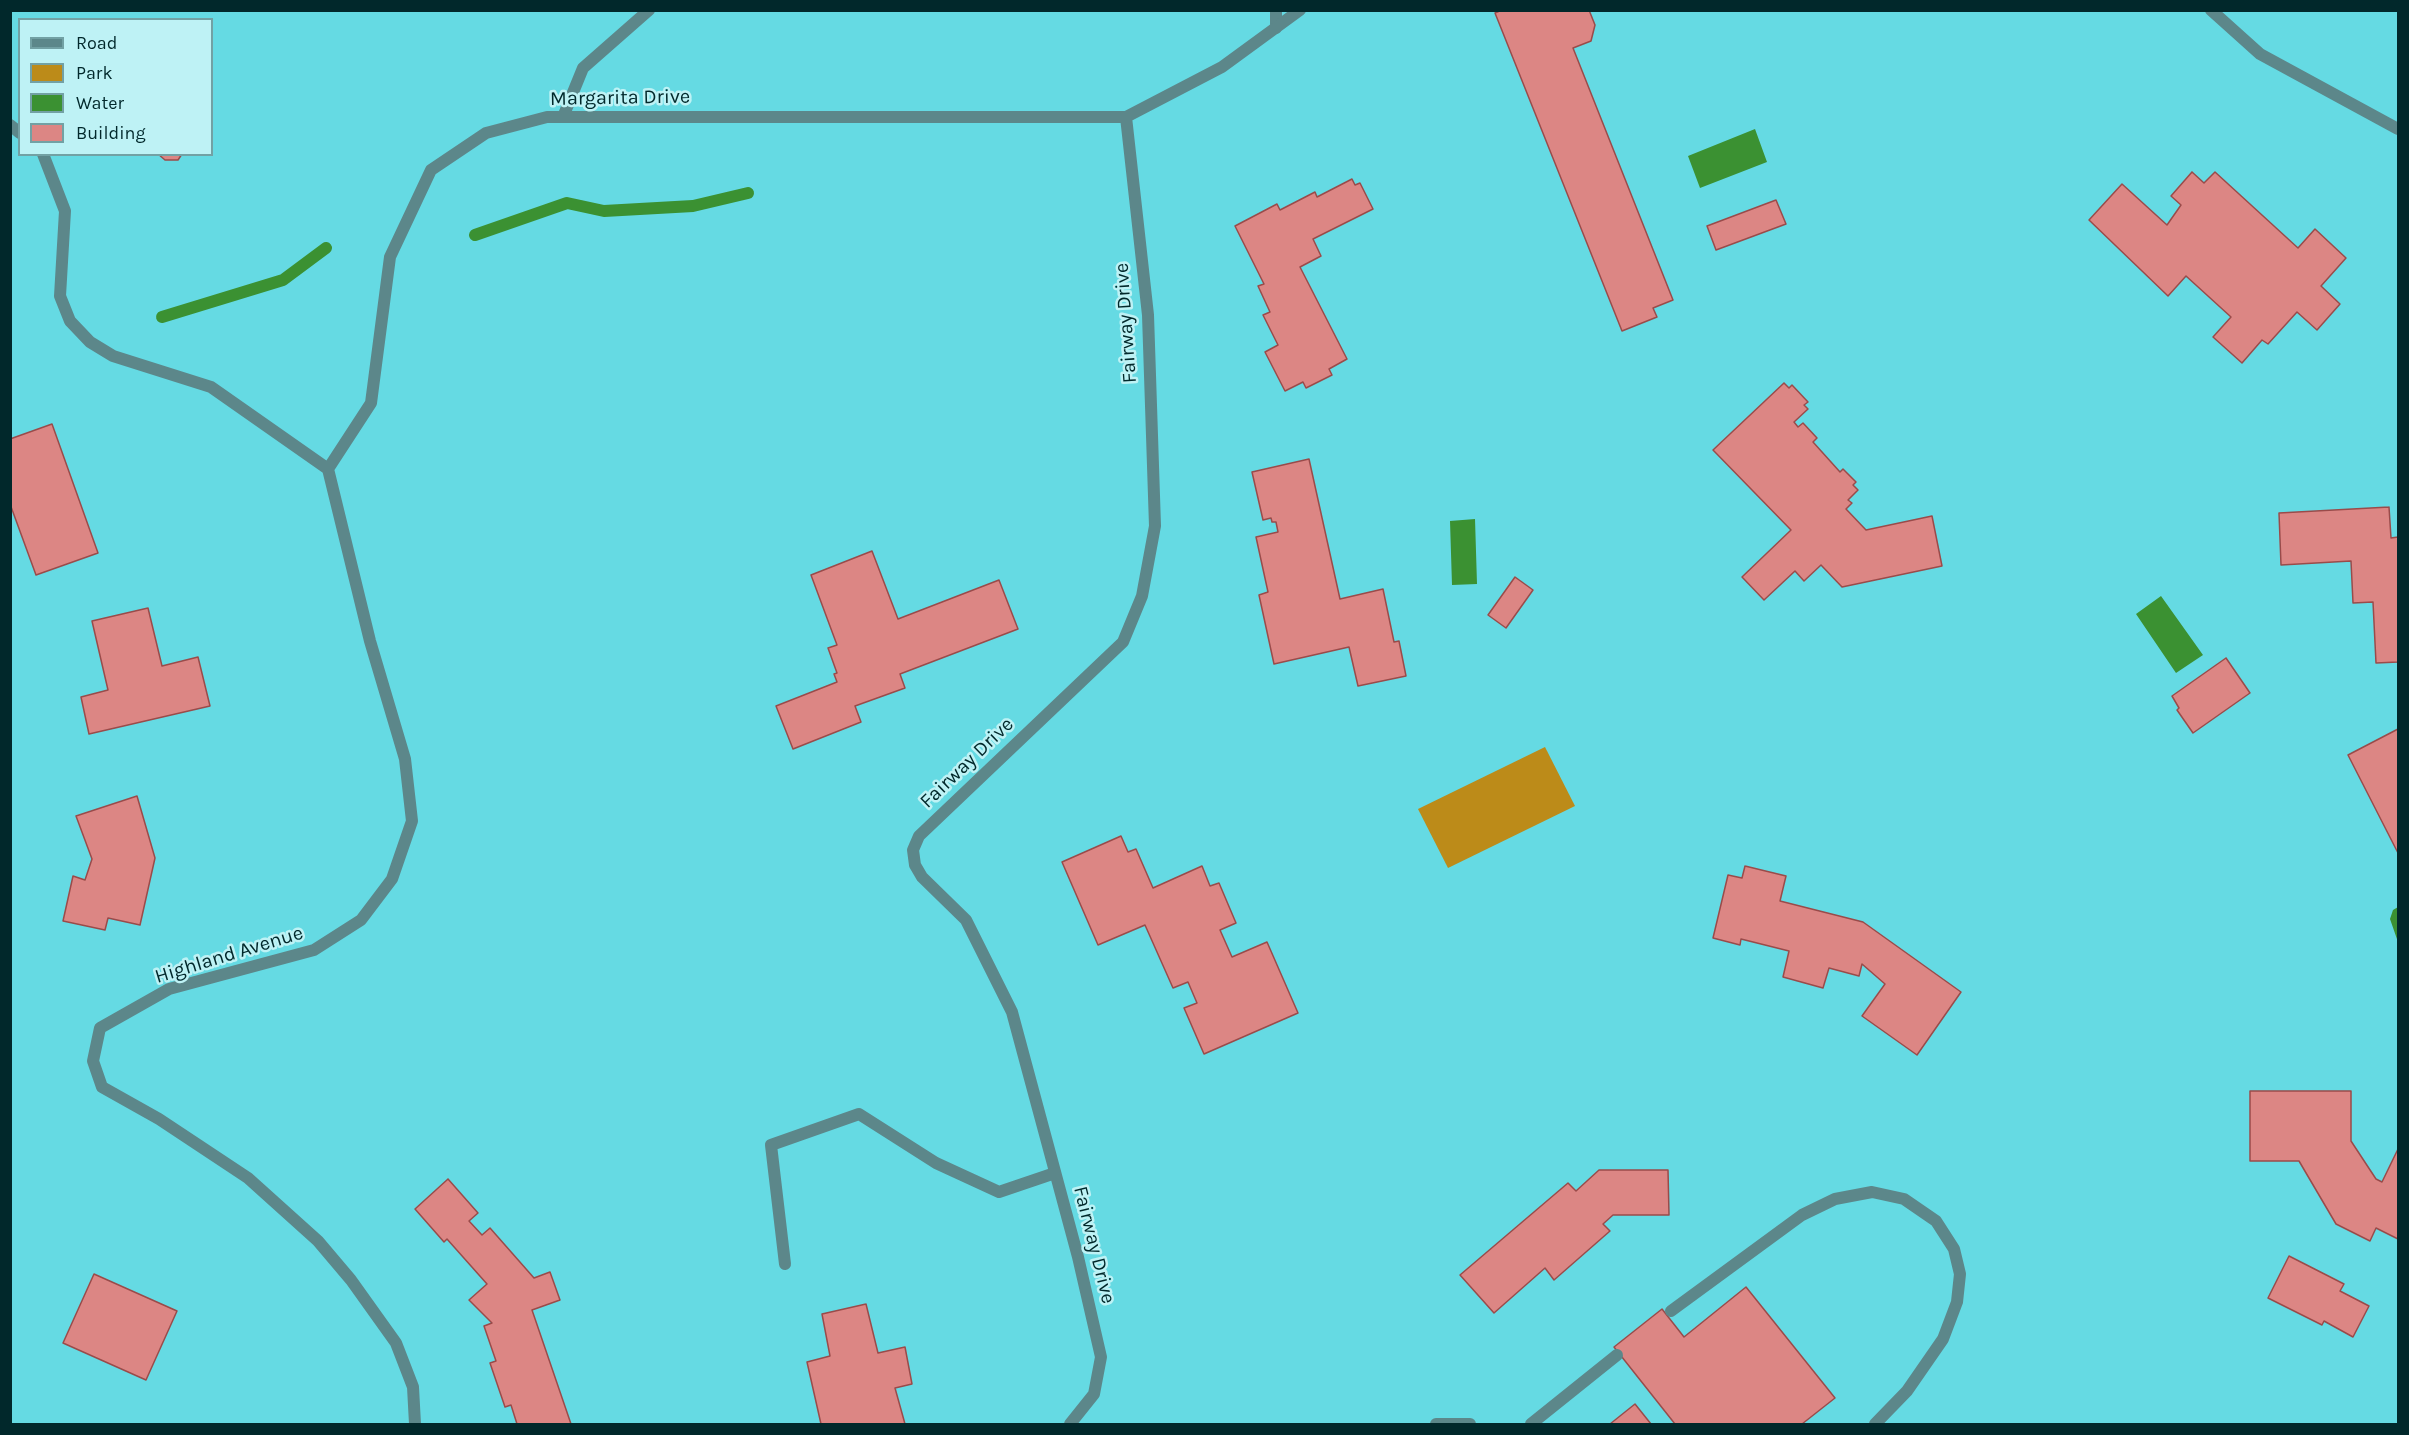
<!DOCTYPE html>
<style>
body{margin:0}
#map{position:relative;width:2409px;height:1435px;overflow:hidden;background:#65dae3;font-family:Karla,sans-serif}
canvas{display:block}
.frame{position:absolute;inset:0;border:12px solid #01282b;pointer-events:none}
.legend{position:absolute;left:18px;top:18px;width:195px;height:138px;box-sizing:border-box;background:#bef2f5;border:2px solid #72a1a4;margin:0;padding:8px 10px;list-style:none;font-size:18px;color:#01282b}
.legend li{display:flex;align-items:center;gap:12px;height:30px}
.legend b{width:30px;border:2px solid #72a1a4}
</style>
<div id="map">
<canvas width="2409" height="1435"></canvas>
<div class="frame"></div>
<ul class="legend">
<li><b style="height:8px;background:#5c878a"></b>Road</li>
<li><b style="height:16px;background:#bc8b19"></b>Park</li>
<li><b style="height:16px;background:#3b9132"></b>Water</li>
<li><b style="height:16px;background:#dc8684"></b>Building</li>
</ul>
</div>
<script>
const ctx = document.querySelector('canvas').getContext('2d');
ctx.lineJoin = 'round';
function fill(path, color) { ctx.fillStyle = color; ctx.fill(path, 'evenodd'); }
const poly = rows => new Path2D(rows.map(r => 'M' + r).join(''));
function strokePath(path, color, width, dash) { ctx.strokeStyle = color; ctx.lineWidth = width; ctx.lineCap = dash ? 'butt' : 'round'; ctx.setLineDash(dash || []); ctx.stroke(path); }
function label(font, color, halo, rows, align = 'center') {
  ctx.font = font + ' Karla,sans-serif'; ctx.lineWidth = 5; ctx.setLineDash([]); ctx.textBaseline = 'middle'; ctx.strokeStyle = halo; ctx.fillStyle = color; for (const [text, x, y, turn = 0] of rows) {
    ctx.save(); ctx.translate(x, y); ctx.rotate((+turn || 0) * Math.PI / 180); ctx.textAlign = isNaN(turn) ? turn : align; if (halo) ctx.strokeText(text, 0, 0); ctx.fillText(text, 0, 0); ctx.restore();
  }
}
fill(poly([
 [1545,747,1575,806,1448,868,1418,809]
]), '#bc8b19');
fill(poly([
 [1755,129,1767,162,1700,188,1688,156],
 [1475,519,1477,584,1452,585,1450,521],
 [2161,596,2203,655,2176,673,2136,614],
 [2398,907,2398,942,2390,919,2393,910]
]), '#3b9132');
strokePath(poly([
 [475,235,567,203,604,211,693,206,748,193],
 [162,317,283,280,326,248]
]), '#3b9132', 12);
const building = poly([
 [1502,10,1589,10,1595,25,1591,41,1573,48,1673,300,1653,308,1657,317,1622,331,1495,13,1502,10],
 [158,154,182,154,178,160,165,160,158,154],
 [2192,172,2204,183,2215,172,2298,248,2315,229,2346,258,2321,286,2340,304,2317,330,2297,312,2268,344,2262,340,2242,363,2213,337,2231,317,2186,276,2168,296,2089,220,2122,184,2167,225,2181,205,2171,196,2192,172],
 [1352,179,1355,185,1360,183,1373,209,1313,239,1321,256,1300,267,1347,359,1329,369,1332,375,1306,388,1303,382,1285,391,1265,352,1278,345,1263,315,1270,312,1258,286,1264,284,1235,226,1277,204,1280,210,1315,192,1317,197,1352,179],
 [1776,200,1786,224,1716,250,1707,226,1776,200],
 [1784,383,1789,388,1792,385,1808,402,1804,405,1808,409,1794,422,1798,427,1803,423,1817,438,1813,442,1840,472,1843,469,1856,482,1853,485,1858,490,1848,500,1852,503,1846,509,1866,530,1932,516,1942,566,1842,587,1821,565,1804,581,1795,571,1764,600,1742,577,1791,530,1713,450,1784,383],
 [52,424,98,553,36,575,10,504,10,439,52,424],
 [1309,459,1340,599,1383,589,1394,642,1399,641,1406,676,1358,686,1349,647,1274,664,1259,595,1268,592,1256,537,1278,532,1276,522,1272,522,1271,518,1263,520,1252,472,1309,459],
 [2389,507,2391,538,2398,537,2398,662,2376,663,2373,602,2353,603,2351,561,2281,565,2279,513,2389,507],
 [872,551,898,619,999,580,1018,629,900,674,905,688,855,706,861,722,793,749,776,706,837,682,834,674,837,673,828,648,837,645,811,575,872,551],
 [1515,577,1533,590,1506,628,1488,615,1515,577],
 [148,608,162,666,198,657,210,706,89,734,81,697,108,690,92,621,148,608],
 [2226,658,2250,693,2193,733,2177,710,2179,708,2172,696,2226,658],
 [2398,729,2398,853,2348,755,2398,729],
 [137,796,155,858,140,925,108,918,105,930,63,921,73,876,85,880,92,859,76,816,137,796],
 [1121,836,1128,852,1136,849,1153,888,1202,866,1210,886,1219,883,1236,923,1220,930,1232,957,1267,942,1298,1013,1204,1054,1184,1008,1197,1003,1188,982,1173,988,1145,925,1098,945,1062,862,1121,836],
 [1745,866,1786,876,1780,901,1863,922,1961,992,1917,1055,1862,1016,1885,984,1862,964,1859,976,1829,968,1823,988,1783,977,1789,951,1741,939,1740,945,1713,938,1728,875,1742,878,1745,866],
 [2250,1091,2351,1091,2351,1141,2376,1179,2382,1182,2398,1149,2398,1239,2376,1228,2370,1241,2336,1224,2299,1161,2250,1161,2250,1091],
 [1599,1170,1668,1170,1669,1215,1613,1215,1603,1224,1610,1231,1554,1280,1545,1268,1494,1313,1460,1275,1568,1183,1576,1191,1599,1170],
 [448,1179,478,1213,469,1221,482,1235,490,1228,534,1278,550,1272,560,1300,532,1310,571,1424,517,1424,511,1405,505,1407,490,1363,496,1361,484,1326,492,1323,469,1300,487,1284,447,1239,444,1242,415,1209,448,1179],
 [2289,1256,2344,1284,2340,1291,2369,1306,2353,1337,2324,1321,2322,1325,2268,1298,2289,1256],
 [94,1274,177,1311,146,1380,63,1343,94,1274],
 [1746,1287,1835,1398,1802,1424,1675,1424,1614,1347,1662,1309,1684,1337,1746,1287],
 [866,1304,878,1353,905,1347,912,1384,895,1388,905,1424,821,1424,807,1362,830,1356,822,1314,866,1304],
 [1635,1404,1651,1424,1610,1424,1635,1404]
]);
fill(building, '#dc8684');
strokePath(building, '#9a4b4a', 1.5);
strokePath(poly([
 [1276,10,1276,28],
 [563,117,583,68,649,10],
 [1671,1311,1802,1215,1835,1199,1872,1192,1904,1199,1936,1221,1954,1249,1960,1274,1957,1302,1943,1339,1907,1391,1875,1424],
 [1531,1424,1617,1355]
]), '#5c878a', 12);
strokePath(poly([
 [2211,10,2260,54,2398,129],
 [10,125,20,133],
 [43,154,65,211,60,296,70,321,90,342,113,356,211,387,328,469,371,403,390,257,431,170,486,133,547,117,1126,117,1222,67,1300,10],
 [328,469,370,641,405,759,412,821,392,879,361,920,314,950,169,989,100,1028,93,1061,102,1087,159,1119,248,1178,318,1241,351,1280,396,1343,413,1387,415,1424],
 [785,1264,771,1145,859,1114,936,1163,999,1192,1055,1173],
 [1070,1424,1094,1394,1101,1357,1078,1257,1012,1012,966,920,922,877,915,865,913,850,919,836,1123,642,1142,596,1155,526,1148,315,1126,117],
 [1436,1424,1470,1424]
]), '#5c878a', 12);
label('20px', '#01282b', '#bef2f5', [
 ["Margarita Drive",620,98,-1],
 ["Fairway Drive",1126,323,-94],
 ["Fairway Drive",967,763,-44],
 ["Highland Avenue",229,955,-17],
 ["Fairway Drive",1094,1245,76]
]);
</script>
